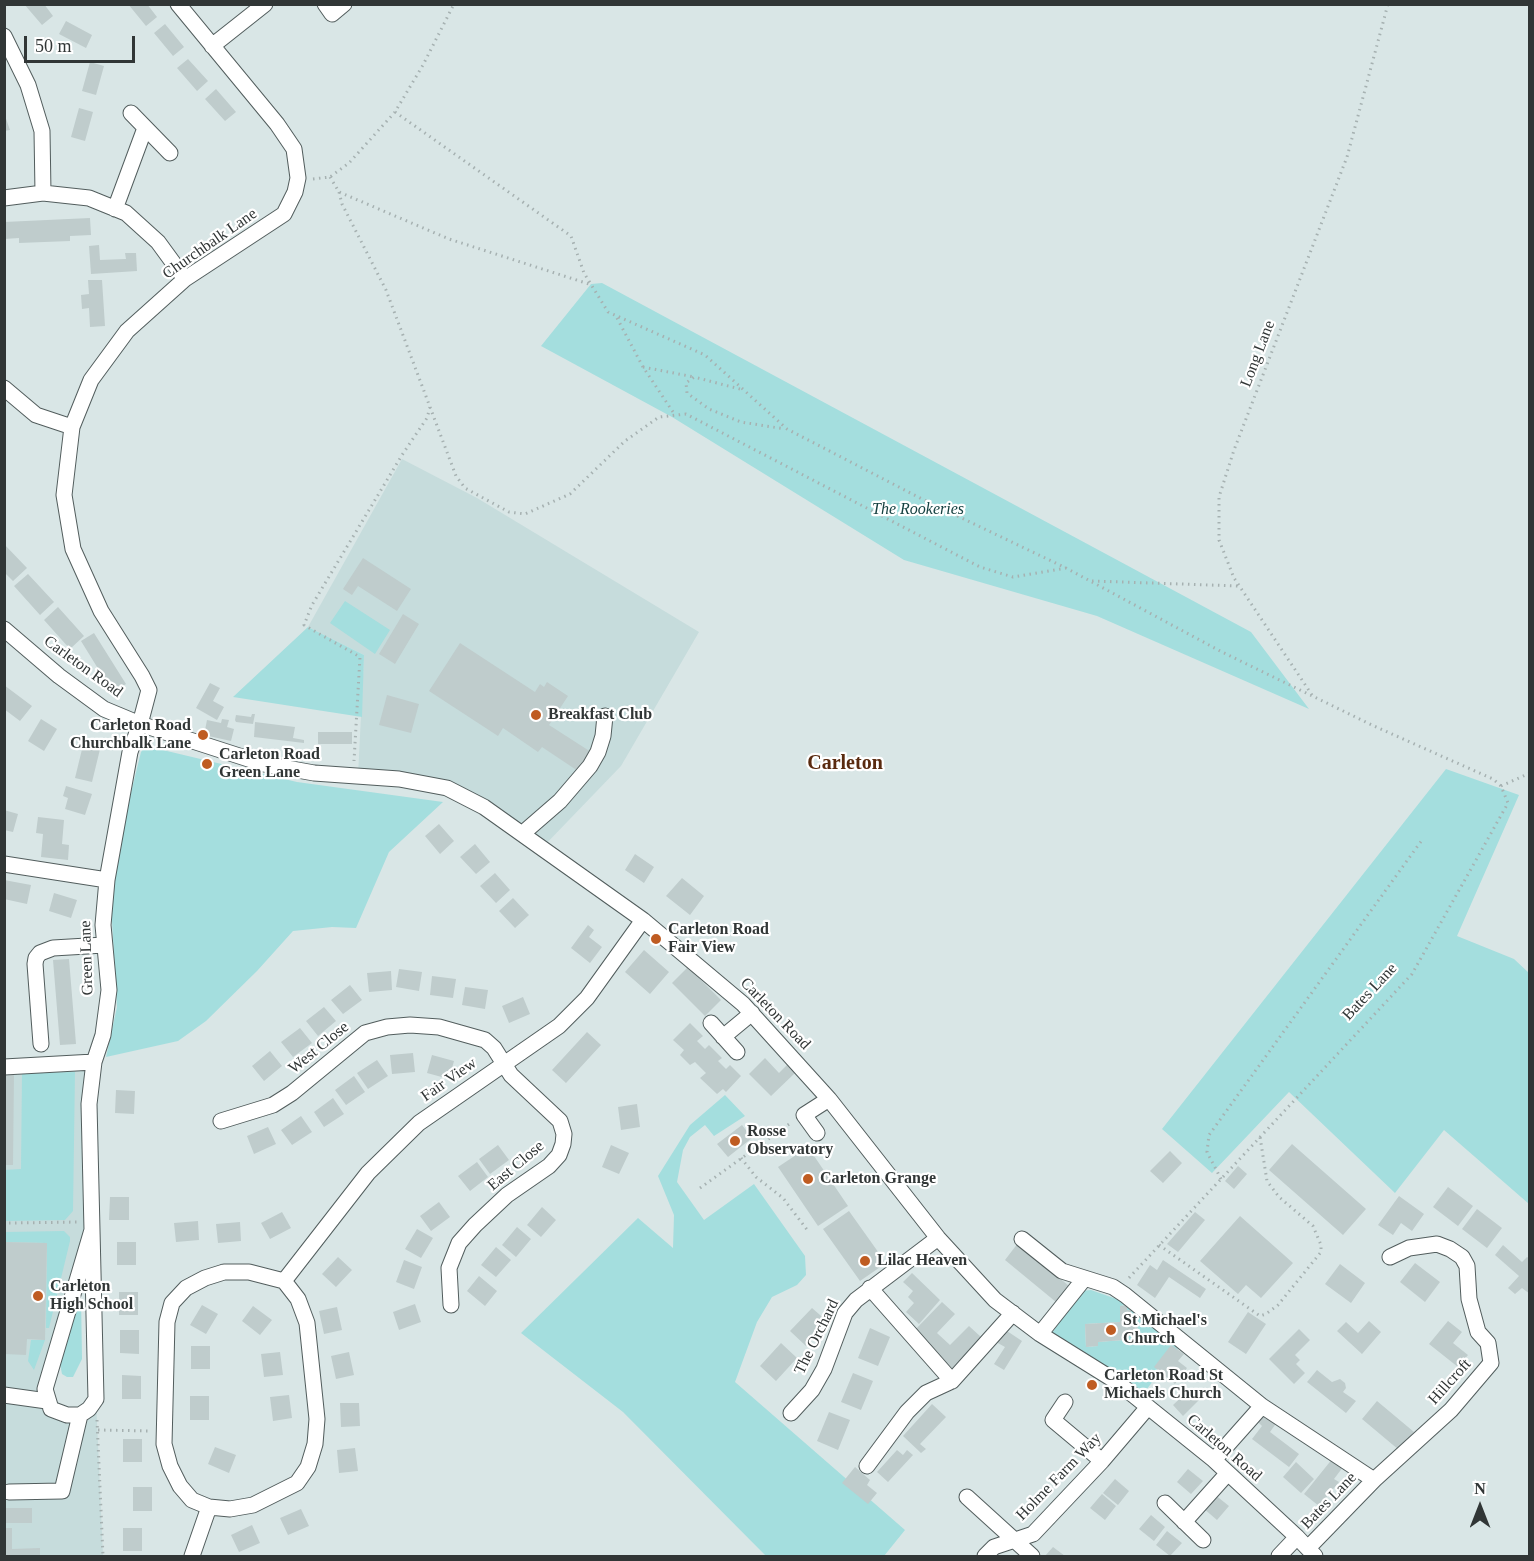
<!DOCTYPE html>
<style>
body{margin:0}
#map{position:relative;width:1534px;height:1561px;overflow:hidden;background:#d9e6e6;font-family:Georgia,serif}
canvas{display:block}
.frame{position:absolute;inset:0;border:6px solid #313636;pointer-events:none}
.north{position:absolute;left:1450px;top:1477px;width:60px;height:60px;-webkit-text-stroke:4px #fff;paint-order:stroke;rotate:0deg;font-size:16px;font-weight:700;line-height:24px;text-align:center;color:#313636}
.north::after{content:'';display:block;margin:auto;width:21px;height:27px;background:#313636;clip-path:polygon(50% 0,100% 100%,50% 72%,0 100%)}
.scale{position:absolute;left:24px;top:36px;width:111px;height:27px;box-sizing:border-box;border:3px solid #313636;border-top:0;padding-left:8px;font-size:18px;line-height:21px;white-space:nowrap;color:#313636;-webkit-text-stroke:4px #fff;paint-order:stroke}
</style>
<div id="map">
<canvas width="1534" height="1561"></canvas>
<div class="frame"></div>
<div class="north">N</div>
<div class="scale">50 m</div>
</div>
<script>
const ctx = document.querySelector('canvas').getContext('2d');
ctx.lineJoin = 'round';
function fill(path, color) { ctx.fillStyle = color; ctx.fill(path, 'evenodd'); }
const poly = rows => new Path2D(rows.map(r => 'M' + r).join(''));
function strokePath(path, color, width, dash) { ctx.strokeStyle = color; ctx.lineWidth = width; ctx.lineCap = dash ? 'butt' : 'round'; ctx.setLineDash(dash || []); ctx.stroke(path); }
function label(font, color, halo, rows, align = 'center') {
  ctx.font = font + ' Georgia,serif'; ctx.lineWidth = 4.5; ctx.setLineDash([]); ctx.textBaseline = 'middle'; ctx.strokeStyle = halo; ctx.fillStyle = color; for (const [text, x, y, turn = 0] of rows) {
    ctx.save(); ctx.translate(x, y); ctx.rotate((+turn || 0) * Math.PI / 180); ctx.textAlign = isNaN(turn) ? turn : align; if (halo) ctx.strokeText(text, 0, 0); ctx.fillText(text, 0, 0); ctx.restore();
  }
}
fill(poly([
 [402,459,477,498,699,632,621,766,542,848,447,788,358,776,364,655,308,627],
 [5,1060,94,1062,92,1230,45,1389,67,1415,96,1399,103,1556,5,1556]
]), '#c6dcdc');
fill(poly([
 [602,283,1251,632,1309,709,1097,616,904,560,672,417,541,346,591,284],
 [345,601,390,630,375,654,330,623],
 [308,627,364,655,362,717,233,697],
 [146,746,297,782,443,802,389,852,356,928,332,927,293,931,257,971,206,1021,178,1041,106,1057,117,1007,111,904,124,821,141,752],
 [1446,769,1519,795,1457,936,1514,959,1529,973,1529,1204,1444,1130,1395,1193,1289,1092,1212,1173,1162,1129],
 [75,1072,73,1211,65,1220,6,1221,4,1170,21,1169,22,1073],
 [725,1095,745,1116,714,1136,705,1125,690,1137,683,1150,677,1182,704,1220,754,1184,805,1256,806,1275,797,1285,772,1297,757,1322,735,1382,905,1530,884,1556,766,1556,623,1412,521,1333,638,1218,673,1248,674,1215,658,1176,690,1125],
 [64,1231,70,1237,70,1241,49,1328,46,1328,47,1243,5,1242,5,1232],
 [78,1289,81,1297,82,1359,73,1377,67,1377,62,1374,59,1359],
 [1091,1290,1128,1303,1178,1349,1143,1394,1052,1333,1081,1291],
 [1127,1305,1127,1310,1131,1311,1131,1321,1137,1321,1138,1336,1124,1336,1124,1340,1098,1342,1098,1346,1086,1347,1085,1324,1120,1322,1120,1306],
 [31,1340,45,1340,34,1370,28,1361]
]), '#a4dede');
fill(poly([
 [24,4,44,4,53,16,42,25],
 [128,4,147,4,157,17,146,26],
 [66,21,92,35,86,48,59,34],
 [165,24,184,47,173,56,154,33],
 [188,59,208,81,197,91,177,68],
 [90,62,104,66,96,95,82,91],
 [216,89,236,112,225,121,205,99],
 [79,108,93,112,85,141,71,137],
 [4,113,10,130,4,131],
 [90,218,91,235,70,236,70,241,19,243,19,238,4,239,4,222],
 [99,245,100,260,126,259,125,253,136,253,137,271,91,274,89,246],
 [88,280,102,280,105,326,90,327,89,308,82,309,81,295,89,294],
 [4,544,27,568,13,581,4,572],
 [363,558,411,589,397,611,358,586,352,595,343,589],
 [28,574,54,602,40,615,14,586],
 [58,607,84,636,70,649,44,620],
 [403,614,419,624,395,664,379,654],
 [94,633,126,684,116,690,113,685,110,688,81,641],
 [460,643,535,692,540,684,544,687,547,682,568,696,549,725,591,752,578,771,542,747,538,752,503,728,498,736,429,691],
 [210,683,220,688,213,701,224,707,217,720,196,708],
 [4,685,32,706,20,721,4,709],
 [387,695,419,704,411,733,379,725],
 [252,714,255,714,253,724,236,722,235,720,236,715,251,717],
 [41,719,57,729,44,751,28,741],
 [222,719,229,720,227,727,234,729,231,741,204,735,207,720,221,723],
 [255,722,295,727,293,738,304,740,304,743,254,737],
 [318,732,352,732,352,744,318,744],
 [85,737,102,741,92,782,75,778],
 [66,786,92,794,85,815,65,809,68,798,63,796],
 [4,810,18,814,13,832,4,830],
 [38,817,64,820,62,844,69,845,68,860,41,857,43,834,36,833],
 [439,824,454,841,440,854,425,836],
 [475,844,490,862,476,874,460,857],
 [635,854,654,867,644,883,625,870],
 [495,873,510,890,496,903,480,886],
 [682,878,704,896,690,915,666,896],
 [4,880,31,885,27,904,4,899],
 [54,893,77,900,71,918,49,911],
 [513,898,529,915,515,928,499,911],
 [588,925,594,930,589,937,602,947,590,963,571,948],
 [644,950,669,972,650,994,625,972],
 [69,959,76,1044,60,1045,53,960],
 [688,967,721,1000,705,1016,672,983],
 [399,969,422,972,419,991,396,987],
 [391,971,392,990,369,992,367,973],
 [432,976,456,979,453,998,430,995],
 [350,985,362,1000,343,1014,331,1000],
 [465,987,488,990,485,1009,462,1005],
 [523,997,530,1014,509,1023,502,1006],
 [324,1007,336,1021,318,1036,306,1021],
 [690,1023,703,1036,697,1041,705,1049,709,1045,722,1058,718,1061,726,1069,730,1065,741,1076,726,1092,723,1089,717,1094,700,1078,706,1073,695,1062,690,1065,680,1055,684,1050,673,1040],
 [300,1028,312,1043,293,1057,281,1042],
 [587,1032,601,1045,566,1083,552,1070],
 [270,1051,282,1066,264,1081,252,1066],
 [413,1053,415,1072,392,1074,390,1055],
 [432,1055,454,1061,449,1079,427,1073],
 [765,1058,779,1073,787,1065,795,1073,771,1096,749,1074],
 [377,1060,388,1076,368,1089,357,1073],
 [4,1073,14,1073,13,1165,4,1165],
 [354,1076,365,1092,346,1105,335,1090],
 [116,1090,135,1091,134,1114,115,1113],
 [333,1098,344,1114,324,1127,314,1112],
 [637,1104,640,1127,621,1130,618,1107],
 [301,1116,312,1132,292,1145,281,1130],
 [742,1125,752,1138,728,1157,717,1144],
 [268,1127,276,1144,254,1154,247,1136],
 [1292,1144,1366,1209,1343,1235,1269,1170],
 [498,1145,509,1160,490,1174,479,1159],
 [611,1145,629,1153,619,1174,602,1167],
 [808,1147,848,1206,818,1226,778,1167],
 [1170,1151,1182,1163,1163,1183,1150,1171],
 [477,1162,488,1177,470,1191,458,1176],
 [1238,1166,1247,1174,1234,1189,1225,1181],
 [1448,1187,1473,1206,1458,1226,1433,1207],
 [1399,1196,1424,1214,1412,1231,1401,1223,1393,1235,1378,1225],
 [110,1197,129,1197,129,1220,109,1220],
 [439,1202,450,1217,431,1231,420,1216],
 [542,1207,556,1220,541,1237,527,1225],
 [1477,1209,1502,1228,1487,1248,1462,1229],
 [849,1211,886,1263,860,1281,823,1229],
 [282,1212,291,1228,270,1239,261,1223],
 [1195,1212,1205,1220,1178,1252,1167,1244],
 [1240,1216,1293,1263,1261,1298,1246,1285,1238,1294,1200,1261],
 [198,1221,199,1240,176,1242,174,1223],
 [240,1222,241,1241,218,1243,216,1224],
 [517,1227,531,1239,516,1257,502,1245],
 [417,1229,433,1238,421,1258,405,1249],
 [4,1242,47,1243,45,1340,27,1339,26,1355,4,1354],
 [117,1242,136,1242,136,1265,117,1265],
 [1018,1243,1069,1286,1056,1302,1005,1260],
 [1503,1245,1522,1262,1527,1257,1530,1259,1530,1294,1522,1288,1515,1294,1508,1288,1519,1276,1495,1255],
 [496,1247,511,1260,496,1277,481,1265],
 [338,1257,352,1270,336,1287,322,1274],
 [404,1260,422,1267,414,1289,396,1282],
 [1163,1260,1206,1289,1200,1298,1169,1277,1155,1298,1137,1285,1150,1265,1157,1270],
 [1415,1263,1440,1282,1425,1302,1400,1282],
 [1340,1264,1365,1283,1351,1303,1325,1284],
 [912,1273,940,1300,919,1324,906,1312,914,1303,908,1297,913,1291,903,1282],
 [479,1276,497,1291,485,1306,467,1291],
 [119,1292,138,1292,138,1315,119,1315],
 [942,1302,955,1314,937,1333,950,1345,969,1326,981,1337,952,1368,913,1332],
 [415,1304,421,1322,399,1330,393,1312],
 [202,1305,218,1314,206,1334,190,1325],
 [1127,1305,1127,1310,1131,1310,1131,1321,1137,1321,1138,1336,1124,1336,1124,1340,1098,1342,1098,1346,1086,1347,1085,1324,1120,1322,1120,1306],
 [253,1306,272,1320,260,1335,242,1321],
 [337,1307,342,1330,324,1334,319,1311],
 [812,1308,828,1322,806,1346,790,1331],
 [1248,1312,1266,1324,1246,1354,1228,1342],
 [1369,1321,1381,1332,1362,1354,1337,1331,1346,1322,1358,1333],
 [1448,1321,1462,1332,1453,1343,1468,1355,1458,1367,1429,1344],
 [870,1328,890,1337,878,1366,858,1358],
 [1004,1329,1022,1341,1004,1370,994,1364,1005,1347,996,1342],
 [1299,1329,1310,1340,1295,1355,1300,1360,1296,1364,1305,1373,1294,1384,1269,1359],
 [120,1330,139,1330,139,1354,120,1353],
 [781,1343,797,1358,776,1381,760,1366],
 [1171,1345,1184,1354,1178,1361,1187,1368,1175,1384,1154,1367],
 [191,1346,210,1346,210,1369,191,1369],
 [280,1352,283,1375,264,1377,261,1354],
 [349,1352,354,1375,336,1379,331,1356],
 [1317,1370,1332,1382,1340,1379,1345,1383,1346,1388,1343,1392,1356,1401,1346,1413,1307,1382],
 [853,1373,873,1381,861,1410,841,1402],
 [122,1375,141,1376,141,1399,122,1399],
 [1189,1390,1199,1400,1183,1416,1173,1405],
 [289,1395,292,1418,273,1421,270,1397],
 [190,1396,209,1396,209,1420,190,1420],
 [1377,1401,1414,1432,1399,1450,1362,1419],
 [340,1403,359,1403,360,1426,341,1427],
 [932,1404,946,1417,920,1444,926,1449,921,1453,903,1436],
 [829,1412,850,1420,838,1450,817,1441],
 [1260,1415,1266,1419,1269,1416,1277,1422,1270,1432,1299,1454,1289,1467,1252,1439,1262,1426,1256,1420],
 [123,1439,142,1439,142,1462,123,1462],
 [215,1447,236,1455,229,1473,208,1464],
 [355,1448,358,1471,339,1473,337,1450],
 [897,1450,903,1455,907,1450,913,1455,888,1482,877,1472],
 [1333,1458,1343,1467,1334,1479,1339,1482,1319,1506,1304,1494],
 [1296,1462,1314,1479,1301,1493,1283,1477],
 [855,1467,870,1480,867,1485,877,1493,868,1504,842,1483],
 [1188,1469,1203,1481,1191,1494,1177,1482],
 [1115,1479,1129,1491,1118,1505,1103,1493],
 [133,1487,152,1487,152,1511,133,1511],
 [1102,1494,1116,1506,1105,1520,1090,1508],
 [1214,1494,1229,1506,1217,1520,1203,1508],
 [4,1508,32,1508,32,1523,4,1523],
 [301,1509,309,1526,288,1535,280,1518],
 [1151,1515,1165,1527,1154,1541,1139,1529],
 [252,1525,260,1543,239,1552,231,1535],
 [4,1528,12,1528,12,1549,40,1548,40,1556,4,1556],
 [123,1528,142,1528,142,1551,123,1551],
 [1167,1531,1182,1543,1170,1556,1156,1545],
 [1053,1547,1065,1556,1045,1556]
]), '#bfcccc');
const minor = poly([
 [325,4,332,14,344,4],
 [4,36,28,85,42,131,43,193],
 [212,46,265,4],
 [131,113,170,153],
 [4,198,43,193,89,198,126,213,158,242,185,279],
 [115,209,145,128],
 [4,388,36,415,72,427],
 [4,629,59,676,104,709,140,724,264,764,314,773,399,779,447,788,484,807,643,920,743,1004,829,1099,938,1238,995,1300,1040,1334,1117,1382,1214,1460,1297,1537,1315,1556],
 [522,834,560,801,590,766,598,752,603,736,605,716],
 [4,864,107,880],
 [711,1023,737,1052],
 [723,1037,752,1013],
 [41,1044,35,964,36,958,40,953,53,948,104,945],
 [4,1067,94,1062],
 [221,1121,273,1105,292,1093,365,1033,387,1027,410,1025,439,1027,485,1040,494,1048,511,1075,560,1121,564,1134,563,1144,559,1155,549,1166,507,1195,475,1225,459,1243,449,1268,451,1305],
 [817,1133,804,1115,829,1099],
 [92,1230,45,1389,51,1409,67,1415,80,1415,89,1409,96,1399,92,1230,89,1104,94,1062,103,1035,109,990,103,925,107,880,130,752,140,724,149,690,142,676,101,611,73,549,64,495,72,427,91,380,127,331,185,279,284,214,295,192,298,178,294,149,277,124,178,4],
 [1022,1239,1062,1271,1113,1287,1125,1295,1262,1406,1374,1480,1308,1548],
 [224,1272,249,1272,284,1281,298,1299,307,1323,317,1419,315,1444,308,1467,297,1483,253,1505,230,1509,209,1507,192,1500,180,1486,170,1466,164,1444,167,1322,172,1303,186,1288,205,1278,224,1272],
 [284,1281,368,1173,419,1123,559,1026,587,998,643,920],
 [870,1288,952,1381],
 [1040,1334,1084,1279],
 [4,1395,47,1401],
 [1065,1402,1053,1420,1102,1461],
 [791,1413,812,1390,824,1369,845,1313,856,1300,938,1238],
 [1214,1460,1262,1406],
 [867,1466,907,1412,926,1393,952,1381,1013,1313],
 [1374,1480,1451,1410,1491,1363,1488,1343,1478,1332,1469,1299,1467,1266,1462,1257,1450,1249,1437,1244,1409,1248,1390,1257],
 [9,1492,62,1491,80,1415],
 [967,1497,1032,1556],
 [1165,1503,1203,1540],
 [1184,1522,1227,1474],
 [192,1556,209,1507],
 [985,1556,994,1547,1033,1534,1102,1461,1148,1407],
 [1279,1556,1297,1537]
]);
strokePath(minor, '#525d5d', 17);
strokePath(poly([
 [395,112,571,236,584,273,608,312,705,355,787,429,922,499,1066,568,1222,652,1374,726,1493,779,1501,786,1508,803,1412,974,1127,1280],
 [330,177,339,192,449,239,589,284],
 [313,179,330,177,349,163,395,112,423,65,454,4],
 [339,192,342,204,386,290,430,407,427,418,402,455,312,605,304,625,360,657,354,761],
 [617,318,643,367,675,415],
 [643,367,694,377],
 [740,389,694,377,686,383,687,393,709,409,741,422,785,429],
 [430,407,456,476,465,488,509,512,525,514,570,494,625,441,659,417,686,414,980,567,1013,577,1066,568],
 [1092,581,1239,586],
 [1312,695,1234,578,1219,540,1219,497,1234,450,1347,157,1388,4],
 [1501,786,1530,773],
 [741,1158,756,1177,783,1198,808,1231],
 [1221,1179,1207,1152,1209,1135,1422,840],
 [700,1188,792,1122],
 [9,1223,79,1222],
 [1159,1245,1260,1316,1266,1314,1278,1305,1321,1252,1321,1245,1313,1226,1279,1197,1267,1181,1260,1137],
 [97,1420,103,1556],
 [98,1430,150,1431]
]), '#a6b1b1', 3, [1.5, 4.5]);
strokePath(minor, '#fff', 15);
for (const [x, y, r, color] of [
 [536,715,6,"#bf5c22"],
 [203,735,6,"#bf5c22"],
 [207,764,6,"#bf5c22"],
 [656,939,6,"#bf5c22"],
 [735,1141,6,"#bf5c22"],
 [808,1179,6,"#bf5c22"],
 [865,1261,6,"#bf5c22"],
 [38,1296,6,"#bf5c22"],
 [1111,1330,6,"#bf5c22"],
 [1092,1385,6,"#bf5c22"]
]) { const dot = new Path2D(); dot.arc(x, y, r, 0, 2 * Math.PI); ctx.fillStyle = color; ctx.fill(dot); strokePath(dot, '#fff', 2); }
label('16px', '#313636', '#fff', [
 ["Churchbalk Lane",210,244,-35],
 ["Long Lane",1258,354,-69],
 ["Carleton Road",83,667,36],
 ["Green Lane",87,958,-92],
 ["Bates Lane",1370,992,-47],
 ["Carleton Road",775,1014,46],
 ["West Close",319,1048,-39],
 ["Fair View",449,1080,-35],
 ["East Close",516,1166,-40],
 ["The Orchard",817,1337,-64],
 ["Hillcroft",1450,1382,-48],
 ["Carleton Road",1224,1448,41],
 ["Holme Farm Way",1059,1477,-46],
 ["Bates Lane",1329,1501,-46]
]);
label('italic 16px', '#154141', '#fff', [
 ["The Rookeries",918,510]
]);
label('bold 16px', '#313636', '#fff', [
 ["Breakfast Club",548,715],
 ["Carleton Road",191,726,"right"],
 ["Churchbalk Lane",191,744,"right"],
 ["Carleton Road",219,755],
 ["Green Lane",219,773],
 ["Carleton Road",668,930],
 ["Fair View",668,948],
 ["Rosse",747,1132],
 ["Observatory",747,1150],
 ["Carleton Grange",820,1179],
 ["Lilac Heaven",877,1261],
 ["Carleton",50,1287],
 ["High School",50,1305],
 ["St Michael's",1123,1321],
 ["Church",1123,1339],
 ["Carleton Road St",1104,1376],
 ["Michaels Church",1104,1394]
], 'left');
label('bold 20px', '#592a0f', '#fff', [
 ["Carleton",845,764]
]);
</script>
